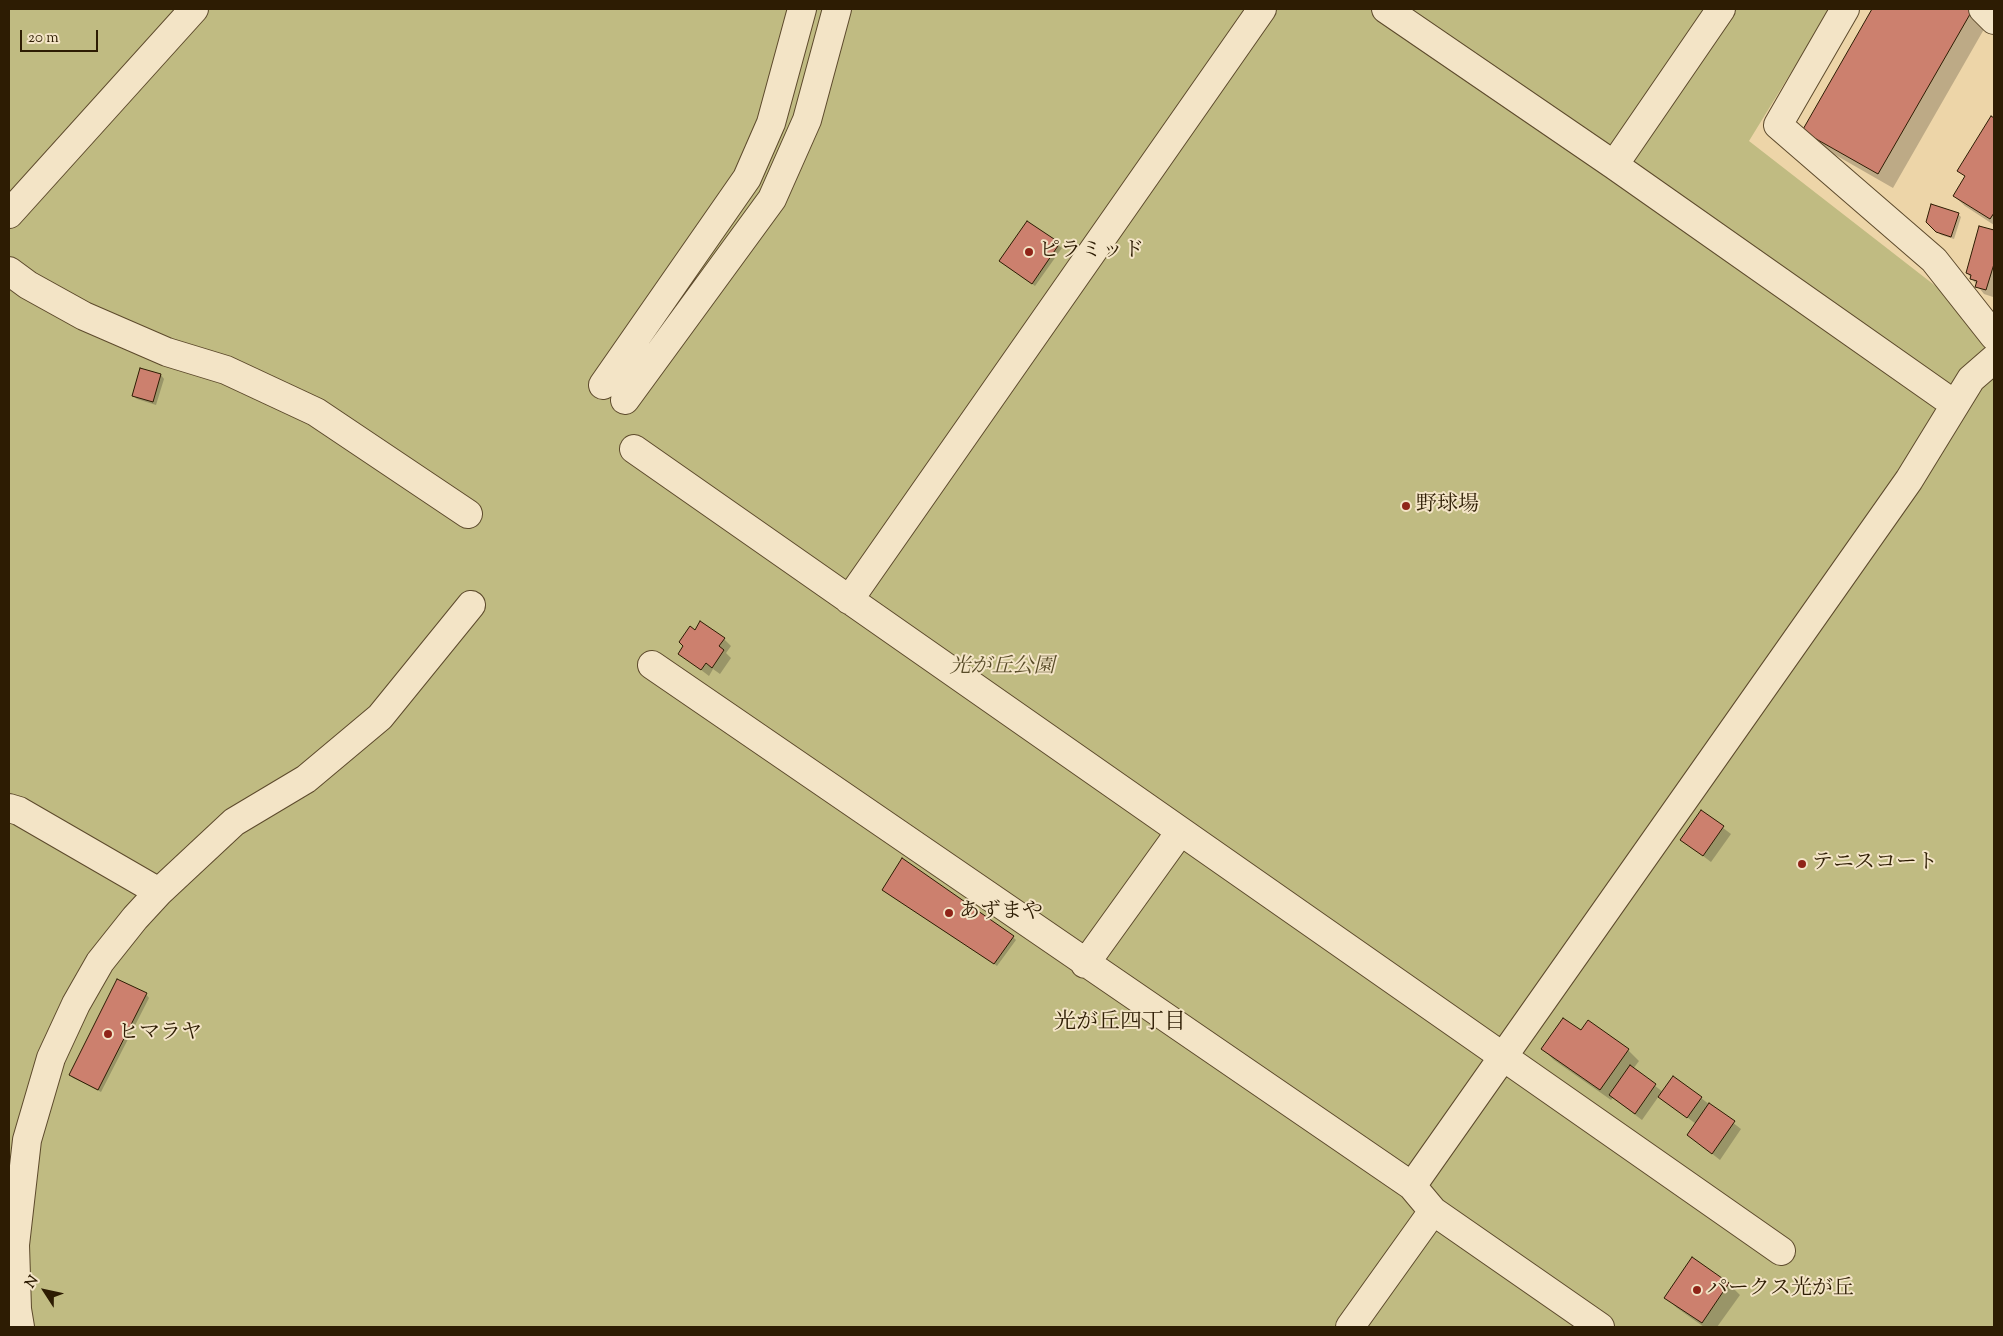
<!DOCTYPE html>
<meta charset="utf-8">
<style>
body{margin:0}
#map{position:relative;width:2003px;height:1336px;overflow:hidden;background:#edd5a8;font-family:"Sorts Mill Goudy",serif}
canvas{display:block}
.frame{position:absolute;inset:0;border:10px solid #2d1c03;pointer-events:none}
.north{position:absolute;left:20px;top:1266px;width:50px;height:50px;-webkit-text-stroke:4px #f3e4c6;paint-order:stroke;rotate:305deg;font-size:14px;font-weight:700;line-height:20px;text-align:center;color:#2d1c03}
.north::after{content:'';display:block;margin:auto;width:18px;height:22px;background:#2d1c03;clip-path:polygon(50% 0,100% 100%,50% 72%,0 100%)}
.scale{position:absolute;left:20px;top:30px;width:78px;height:22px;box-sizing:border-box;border:2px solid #2d1c03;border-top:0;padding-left:6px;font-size:15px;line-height:18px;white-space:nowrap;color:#2d1c03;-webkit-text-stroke:4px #f3e4c6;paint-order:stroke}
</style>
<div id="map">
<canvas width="2003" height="1336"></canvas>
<div class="frame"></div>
<div class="north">N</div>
<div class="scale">20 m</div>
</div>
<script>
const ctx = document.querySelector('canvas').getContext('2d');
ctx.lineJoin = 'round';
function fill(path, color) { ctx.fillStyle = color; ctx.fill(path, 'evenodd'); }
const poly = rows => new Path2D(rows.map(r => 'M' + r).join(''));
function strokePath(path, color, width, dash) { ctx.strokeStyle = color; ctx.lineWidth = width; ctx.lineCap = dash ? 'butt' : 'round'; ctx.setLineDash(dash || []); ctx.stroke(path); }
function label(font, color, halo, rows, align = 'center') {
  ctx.font = font + ' "Sorts Mill Goudy","Noto Serif JP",serif'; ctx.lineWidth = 4; ctx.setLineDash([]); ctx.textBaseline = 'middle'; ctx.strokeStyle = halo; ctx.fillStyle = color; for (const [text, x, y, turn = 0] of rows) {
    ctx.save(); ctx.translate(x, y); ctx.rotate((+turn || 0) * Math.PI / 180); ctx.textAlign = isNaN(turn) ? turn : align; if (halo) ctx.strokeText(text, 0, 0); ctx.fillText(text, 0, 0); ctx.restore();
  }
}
fill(poly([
 [9,9,1830,9,1749,141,1942,291,1994,355,1994,1327,9,1327]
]), '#c0bb82');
fill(poly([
 [1874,9,1972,9,1987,24,1893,188,1818,145,1804,130],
 [1992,118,1994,120,1994,225,1965,206,1954,196,1966,177,1959,171],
 [1958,214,1961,217,1954,239,1941,235,1927,222],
 [1027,222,1062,248,1035,286,1004,264],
 [1980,227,1994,231,1993,297,1984,294,1967,273],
 [161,375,164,379,156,405,137,399,133,396],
 [695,632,724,639,731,646,726,653,731,658,720,674,713,669,709,676,679,653],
 [1702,812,1731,834,1711,862,1682,840],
 [884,890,1013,937,1016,940,997,966],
 [146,994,149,998,101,1092,73,1078,70,1075],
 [1588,1021,1628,1050,1639,1061,1633,1069,1663,1092,1701,1098,1741,1129,1720,1160,1688,1135,1696,1124,1659,1096,1642,1120,1613,1098,1611,1100,1554,1060,1543,1049,1581,1032],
 [1692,1259,1729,1284,1740,1295,1717,1327,1704,1327,1677,1308,1666,1297]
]), '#0003');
const building = poly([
 [1872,9,1973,9,1878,174,1802,131,1872,9],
 [1991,116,1994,118,1994,213,1990,219,1953,196,1965,176,1957,171,1991,116],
 [1931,204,1959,213,1951,237,1936,232,1926,222,1931,204],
 [1027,221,1060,243,1032,284,999,261,1027,221],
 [1979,226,1994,230,1994,264,1986,290,1975,287,1977,281,1970,279,1971,275,1966,273,1979,226],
 [140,368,161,374,153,402,132,396,140,368],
 [700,621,725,638,719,646,724,650,712,668,706,663,701,670,678,654,683,646,679,642,690,626,695,630,700,621],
 [1701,810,1724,826,1703,856,1680,840,1701,810],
 [902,858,1014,936,994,964,882,890,902,858],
 [117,979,147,993,98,1090,69,1075,117,979],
 [1563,1018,1581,1030,1588,1020,1629,1049,1600,1090,1541,1049,1563,1018],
 [1630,1065,1656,1084,1635,1114,1609,1095,1630,1065],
 [1673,1076,1702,1097,1687,1118,1658,1097,1673,1076],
 [1709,1103,1735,1121,1712,1154,1687,1135,1709,1103],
 [1692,1257,1729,1283,1702,1323,1664,1298,1692,1257]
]);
fill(building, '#cc806e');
strokePath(building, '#2d1c03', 1);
const minor = poly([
 [1386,9,1614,165,1954,404],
 [1845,9,1778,125,1934,260,1994,336],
 [1983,9,1994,20],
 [1614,165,1721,9],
 [9,214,194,9],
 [9,271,28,285,84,316,167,352,226,370,316,412,468,514],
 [603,385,747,178,771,123,802,9],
 [625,400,772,199,807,120,837,9],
 [634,449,1781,1251],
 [849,600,1262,9],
 [652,665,1412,1186,1433,1211,1600,1327],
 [9,808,19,811,159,892],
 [1085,964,1180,832],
 [1412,1186,1909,480,1971,379,1994,359],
 [20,1327,17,1309,15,1245,27,1140,51,1058,76,1004,100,962,135,918,159,892,234,822,306,779,380,717,471,605],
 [1350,1327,1433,1211]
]);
strokePath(minor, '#5d4a2c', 30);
strokePath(minor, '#f3e4c6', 28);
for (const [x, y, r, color] of [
 [1029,252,5,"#8f2418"],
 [1406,506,5,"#8f2418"],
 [1802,864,5,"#8f2418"],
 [949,913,5,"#8f2418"],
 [108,1034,5,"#8f2418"],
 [1697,1290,5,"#8f2418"]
]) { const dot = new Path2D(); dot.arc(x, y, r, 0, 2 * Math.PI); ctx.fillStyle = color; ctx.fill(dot); strokePath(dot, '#f3e4c6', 2); }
label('21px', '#2d1c03', '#f3e4c6', [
 ["ピラミッド",1039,252],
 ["野球場",1416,506],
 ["テニスコート",1812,864],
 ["あずまや",959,913],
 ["ヒマラヤ",118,1034],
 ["パークス光が丘",1707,1290]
], 'left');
label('italic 21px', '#594c29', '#f3e4c6', [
 ["光が丘公園",1002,668]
]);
label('22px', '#2d1c03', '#f3e4c6', [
 ["光が丘四丁目",1120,1024]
]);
</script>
